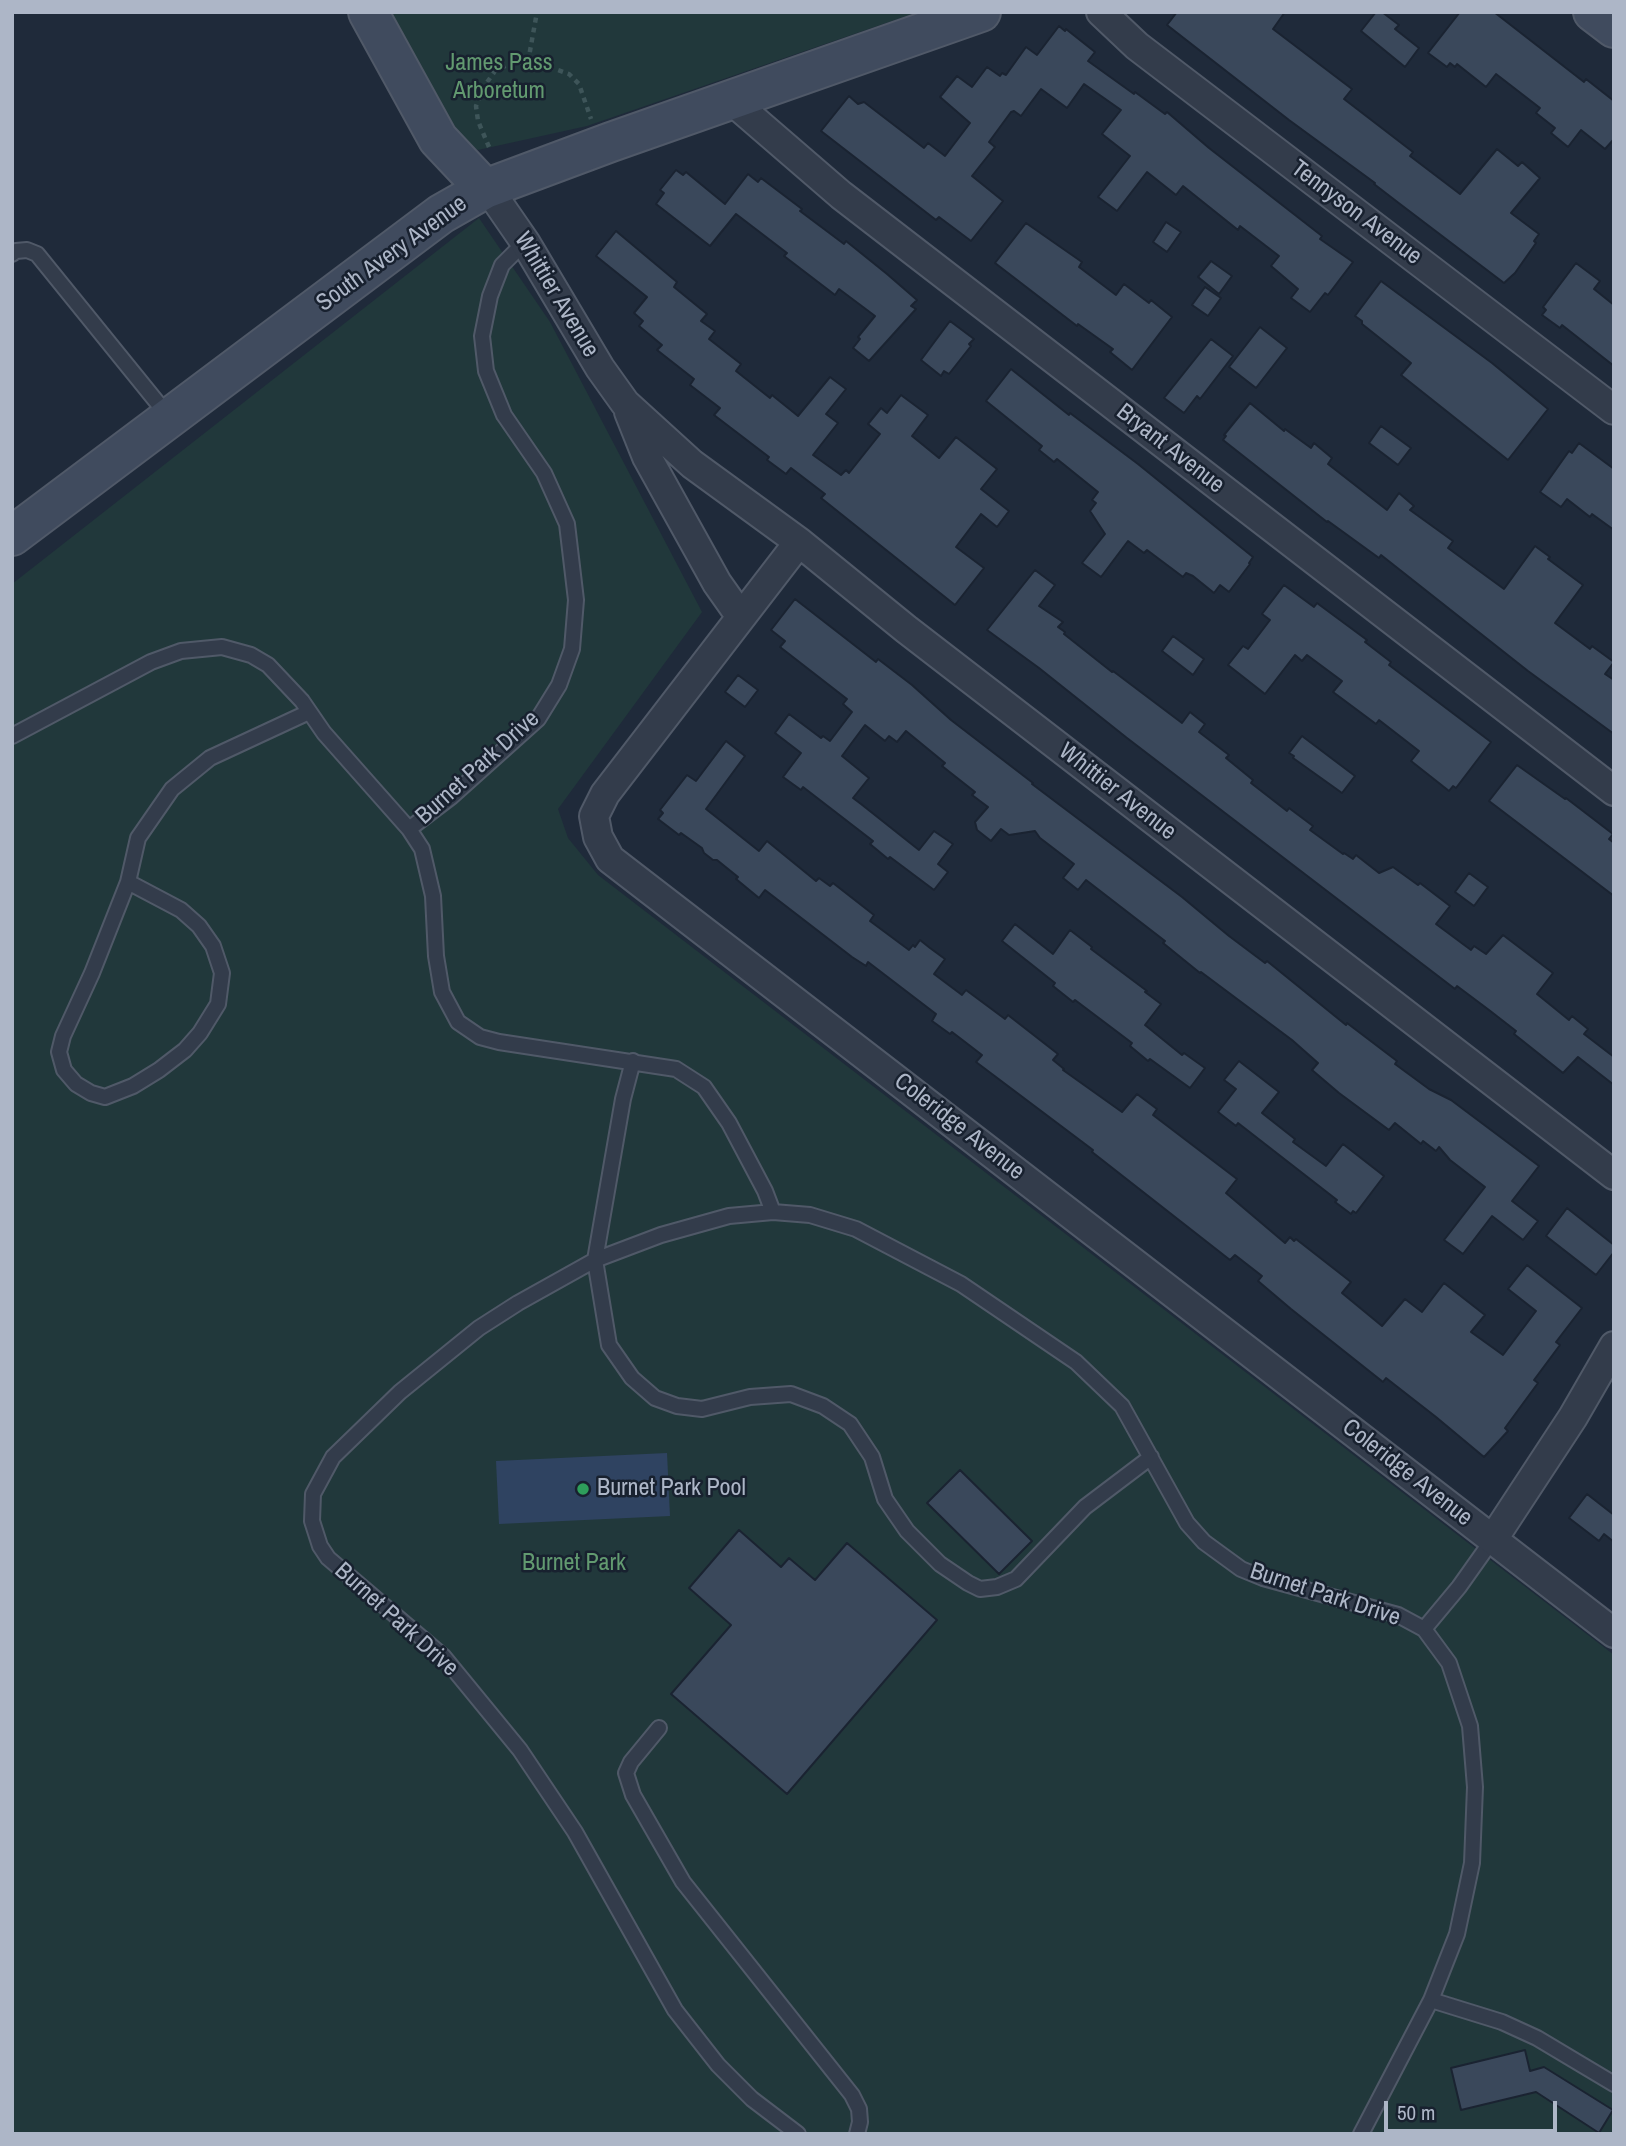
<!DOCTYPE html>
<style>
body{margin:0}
#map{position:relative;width:1626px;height:2146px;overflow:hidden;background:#1f2a3a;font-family:"Archivo Narrow",sans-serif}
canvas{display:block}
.frame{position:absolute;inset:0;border:14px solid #adb6c7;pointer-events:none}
.scale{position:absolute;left:1384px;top:2101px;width:173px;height:32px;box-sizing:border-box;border:4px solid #adb6c7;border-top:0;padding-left:9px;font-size:21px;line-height:24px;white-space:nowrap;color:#adb6c7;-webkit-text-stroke:5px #18212f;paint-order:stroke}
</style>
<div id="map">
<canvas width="1626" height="2146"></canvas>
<div class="frame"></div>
<div class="scale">50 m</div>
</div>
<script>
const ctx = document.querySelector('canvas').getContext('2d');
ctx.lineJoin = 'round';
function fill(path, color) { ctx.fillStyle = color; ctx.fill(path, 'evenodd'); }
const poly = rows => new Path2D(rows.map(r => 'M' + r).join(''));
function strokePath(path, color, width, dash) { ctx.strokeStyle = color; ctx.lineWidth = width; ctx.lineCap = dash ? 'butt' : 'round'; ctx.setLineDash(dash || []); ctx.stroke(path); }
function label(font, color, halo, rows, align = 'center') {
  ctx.font = font + ' "Archivo Narrow",sans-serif'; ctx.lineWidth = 5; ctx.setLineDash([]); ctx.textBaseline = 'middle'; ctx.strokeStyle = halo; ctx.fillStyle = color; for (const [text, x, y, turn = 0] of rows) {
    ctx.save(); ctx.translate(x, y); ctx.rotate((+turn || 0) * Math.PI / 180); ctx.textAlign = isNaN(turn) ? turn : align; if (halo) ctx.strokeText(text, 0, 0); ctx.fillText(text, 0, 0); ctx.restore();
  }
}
fill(poly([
 [385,12,918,12,587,126,478,150,459,142],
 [479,218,550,322,702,612,558,809,568,838,598,875,1614,1655,1614,2134,12,2134,12,584]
]), '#21383b');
fill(poly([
 [667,1453,670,1516,499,1524,496,1461]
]), '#2f4361');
const building = poly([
 [1177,12,1285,12,1273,29,1352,89,1344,99,1413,152,1410,156,1460,194,1497,149,1518,166,1522,162,1540,178,1511,213,1539,234,1534,241,1536,243,1515,273,1504,283,1400,204,1374,184,1375,183,1289,120,1167,25,1177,12],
 [1376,12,1382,12,1399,25,1395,29,1419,48,1405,67,1361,31,1376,12],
 [1460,12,1494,12,1584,82,1586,79,1614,101,1614,139,1605,149,1581,130,1568,147,1551,133,1555,128,1536,113,1540,108,1496,74,1486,87,1457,64,1455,67,1450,63,1447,67,1428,53,1460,12],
 [1059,26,1065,31,1066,29,1095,52,1088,61,1134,94,1135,92,1165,114,1167,112,1209,148,1322,236,1320,239,1353,262,1328,295,1325,293,1310,312,1291,298,1298,289,1271,266,1279,256,1240,226,1238,230,1183,186,1176,195,1147,172,1117,211,1098,197,1130,156,1102,134,1121,110,1084,84,1067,108,1041,89,1021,116,1014,111,1011,112,989,142,995,147,972,176,1003,201,971,241,939,217,936,220,821,131,849,96,858,104,864,102,924,148,928,143,945,156,970,123,940,97,957,76,972,87,987,67,1000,76,1002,73,1006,75,1026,47,1037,55,1059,26],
 [676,170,683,175,686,172,725,204,748,174,758,182,761,178,802,209,800,211,844,244,846,241,887,274,917,300,911,306,916,309,869,361,853,348,860,339,858,337,875,316,839,289,835,295,784,256,787,253,736,214,710,246,656,204,664,193,660,190,676,170],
 [1166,222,1181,232,1167,252,1153,242,1166,222],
 [1026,223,1082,262,1079,267,1116,295,1124,284,1149,303,1151,300,1172,317,1132,370,1110,352,1113,349,1078,324,1077,326,995,263,1026,223],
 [616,231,677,282,674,287,707,314,701,321,715,331,709,339,741,364,736,371,770,398,772,395,798,416,830,377,846,389,826,414,838,423,813,455,841,475,846,470,849,473,880,434,868,424,881,408,887,413,901,395,928,415,912,436,939,458,956,437,997,469,981,489,1009,511,997,527,981,514,956,547,984,568,955,605,821,498,825,494,791,468,786,474,767,460,769,457,714,415,720,408,690,385,694,379,657,350,662,345,639,326,643,321,634,313,647,297,596,256,616,231],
 [1211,261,1232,276,1219,294,1198,277,1211,261],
 [1576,263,1600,281,1594,289,1614,305,1614,366,1562,325,1560,328,1542,315,1546,310,1543,307,1576,263],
 [1381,281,1492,363,1548,409,1508,460,1401,375,1411,363,1362,324,1362,321,1355,316,1381,281],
 [1205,287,1221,298,1208,316,1192,305,1205,287],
 [950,321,974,339,969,344,971,346,949,374,944,371,941,376,921,360,950,321],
 [1260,327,1287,348,1256,388,1229,367,1260,327],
 [1211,339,1233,356,1200,399,1197,396,1184,413,1164,398,1211,339],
 [1011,369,1069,415,1070,413,1138,464,1253,557,1249,563,1250,564,1229,592,1220,585,1214,593,1193,576,1186,573,1183,577,1147,550,1144,553,1128,541,1101,577,1082,563,1105,534,1090,511,1096,503,1092,500,1098,492,1057,459,1054,462,1039,450,1042,446,986,401,1011,369],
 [1250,403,1284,431,1285,429,1311,448,1314,443,1332,458,1328,464,1387,510,1399,493,1414,506,1410,510,1453,541,1448,548,1504,589,1535,546,1550,557,1548,559,1583,585,1555,623,1590,649,1592,646,1614,662,1605,674,1614,680,1614,734,1528,671,1381,555,1379,558,1328,521,1327,522,1223,440,1226,436,1224,435,1250,403],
 [1381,426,1411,448,1398,465,1369,443,1381,426],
 [1579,443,1614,469,1614,530,1592,514,1590,517,1567,499,1561,507,1540,492,1569,451,1572,453,1579,443],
 [1035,570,1055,585,1039,606,1063,622,1058,627,1065,632,1064,634,1112,672,1113,671,1182,723,1190,712,1205,724,1199,732,1229,755,1226,758,1253,780,1251,783,1287,811,1289,808,1313,826,1310,830,1343,854,1344,853,1353,859,1356,855,1379,873,1393,867,1418,885,1420,883,1450,906,1436,924,1471,950,1474,946,1486,954,1503,935,1553,973,1537,994,1569,1020,1572,1016,1588,1029,1584,1034,1614,1057,1614,1085,1578,1057,1563,1073,1514,1034,1516,1031,1489,1010,1457,986,1455,989,1127,738,1039,668,987,630,1035,570],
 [1284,585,1314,607,1317,603,1367,640,1365,642,1391,662,1389,665,1491,742,1456,788,1453,786,1449,791,1411,761,1419,751,1379,720,1376,724,1333,692,1342,681,1307,655,1302,661,1295,655,1265,694,1228,665,1243,646,1248,649,1270,620,1262,614,1284,585],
 [795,599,876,662,878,659,912,685,951,720,1033,783,1032,784,1182,897,1229,936,1265,963,1267,961,1346,1025,1347,1023,1397,1061,1395,1064,1429,1089,1451,1100,1539,1166,1512,1201,1538,1221,1523,1240,1492,1216,1463,1254,1444,1240,1485,1187,1450,1160,1439,1147,1436,1151,1423,1141,1421,1144,1395,1123,1389,1130,1339,1093,1312,1070,1318,1063,1292,1040,1201,972,1200,973,1163,943,1165,941,1086,880,1078,890,1063,878,1074,864,1040,838,1035,831,1009,835,1001,829,991,841,977,830,975,822,988,807,972,795,975,792,942,766,945,763,906,731,897,742,889,736,885,741,865,725,842,756,869,778,853,798,861,804,919,850,934,831,953,844,938,864,948,872,934,890,890,857,888,859,870,844,873,841,803,787,801,790,783,777,801,753,775,733,789,714,821,738,823,736,830,741,852,712,843,704,847,699,780,647,785,641,771,630,795,599],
 [1173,636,1204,659,1193,675,1162,651,1173,636],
 [738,675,758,690,745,707,725,692,738,675],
 [1302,736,1355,776,1342,793,1293,758,1294,756,1289,753,1302,736],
 [726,741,745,756,706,809,759,851,767,841,816,881,819,878,830,886,833,883,874,915,870,921,909,950,913,945,915,947,920,940,930,948,945,959,934,974,962,995,966,990,1005,1019,1008,1015,1058,1054,1053,1060,1064,1069,1063,1070,1122,1112,1137,1094,1157,1109,1153,1115,1237,1179,1226,1193,1285,1243,1290,1237,1294,1241,1296,1239,1351,1282,1342,1293,1382,1326,1405,1299,1422,1312,1444,1283,1485,1315,1471,1332,1503,1355,1536,1311,1508,1289,1527,1265,1582,1308,1556,1342,1560,1345,1534,1380,1538,1383,1505,1428,1508,1431,1484,1457,1436,1417,1386,1378,1383,1382,1291,1309,1258,1281,1262,1276,1235,1255,1230,1260,1092,1152,1093,1150,976,1062,982,1055,952,1032,950,1034,932,1021,936,1014,868,962,866,966,852,957,765,890,759,898,736,879,738,877,717,860,713,860,704,853,702,848,681,833,679,835,658,819,663,813,660,810,687,775,696,781,726,741],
 [1517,765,1565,799,1566,798,1613,834,1609,839,1614,843,1614,896,1489,801,1517,765],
 [1469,873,1488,887,1474,906,1455,892,1469,873],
 [1015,924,1053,954,1070,930,1092,947,1091,949,1147,991,1145,992,1161,1004,1145,1025,1182,1055,1184,1053,1205,1068,1190,1088,1150,1059,1148,1061,1130,1046,1132,1043,1075,1000,1073,1002,1053,986,1055,983,1002,941,1015,924],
 [1239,1061,1279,1092,1262,1113,1295,1139,1293,1142,1326,1166,1343,1144,1384,1176,1356,1213,1353,1211,1351,1214,1335,1202,1337,1200,1238,1123,1236,1126,1218,1112,1236,1089,1224,1080,1239,1061],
 [1567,1208,1614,1245,1614,1252,1596,1275,1546,1236,1567,1208],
 [960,1470,1032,1541,999,1574,927,1503,960,1470],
 [1587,1494,1614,1515,1614,1542,1604,1534,1599,1541,1569,1518,1587,1494],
 [739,1530,781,1567,789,1558,815,1580,847,1543,937,1620,787,1794,671,1694,731,1625,689,1588,739,1530],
 [1525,2050,1530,2071,1544,2067,1613,2110,1599,2133,1536,2092,1461,2110,1451,2068,1525,2050]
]);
fill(building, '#3a485b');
strokePath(building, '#1a2331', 2);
const lane = poly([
 [12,254,16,251,27,250,37,254,169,417],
 [12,736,151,662,181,651,222,647,251,655,268,665,302,701,324,733,409,829,422,849,433,896,436,956,442,992,458,1022,480,1037,499,1042,676,1069,704,1087,729,1123,765,1191,773,1212],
 [409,829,451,797,538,719,559,685,572,649,576,600,567,524,544,473,504,415,486,371,482,336,490,296,502,265,525,242],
 [128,882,92,973,63,1036,59,1052,64,1070,76,1084,91,1093,105,1097,133,1086,159,1070,185,1050,200,1033,218,1004,222,973,213,946,199,926,181,910,128,882,138,838,172,789,210,758,309,712],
 [633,1061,623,1099,595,1260,609,1345,632,1378,655,1398,677,1406,702,1409,750,1397,791,1394,823,1406,850,1424,872,1457,885,1499,907,1531,940,1564,968,1583,980,1589,997,1587,1016,1579,1085,1507,1151,1457],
 [1424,1629,1459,1587,1493,1539],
 [659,1728,631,1762,626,1773,633,1795,683,1882,852,2095,859,2109,860,2122,857,2134],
 [1431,2000,1502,2022,1537,2038,1614,2084],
 [798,2134,752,2099,718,2065,675,2010,575,1832,520,1750,443,1656,328,1558,320,1546,312,1521,313,1494,333,1457,400,1392,479,1328,518,1303,595,1260,661,1235,729,1216,773,1212,810,1215,856,1229,961,1284,1076,1362,1122,1406,1187,1523,1204,1542,1241,1569,1263,1578,1398,1615,1424,1629,1449,1663,1470,1726,1475,1787,1472,1863,1457,1934,1431,2000,1361,2134]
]);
const street = poly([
 [1101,12,1137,46,1614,410],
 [731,100,841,195,1614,791],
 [485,189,496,200,525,242,600,368,625,403,692,464,799,542,906,629,1614,1175],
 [629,412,647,457,717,583,741,617],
 [799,542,605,794,594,816,598,837,610,859,1614,1633],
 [1493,1539,1573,1417,1614,1346]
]);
const secondary = poly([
 [368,12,438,139,485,189],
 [1593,12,1614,28],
 [12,536,441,214,485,189,611,142,981,12]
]);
strokePath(lane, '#505968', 18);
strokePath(street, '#505968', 32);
strokePath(secondary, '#505968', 42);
strokePath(poly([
 [528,62,537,12],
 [489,147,478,121,476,106,483,88,495,71,514,62,538,63,569,74,579,84,591,119]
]), '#3e5559', 4.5, [5, 5]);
strokePath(lane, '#333c4b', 14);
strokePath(street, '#333c4b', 28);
strokePath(secondary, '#404b5e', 38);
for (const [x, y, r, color] of [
 [583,1489,7,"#2e9e5b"]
]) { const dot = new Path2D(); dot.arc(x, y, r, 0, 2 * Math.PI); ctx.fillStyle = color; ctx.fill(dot); strokePath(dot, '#18212f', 2.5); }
label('24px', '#629a70', '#18212f', [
 ["James Pass",499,64],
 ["Arboretum",499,92],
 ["Burnet Park",574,1564]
]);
label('24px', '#adb6c7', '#18212f', [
 ["Tennyson Avenue",1356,213,37],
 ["South Avery Avenue",392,254,-36],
 ["Whittier Avenue",556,295,59],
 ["Bryant Avenue",1170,449,38],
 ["Burnet Park Drive",478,768,-42],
 ["Whittier Avenue",1117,792,38],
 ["Coleridge Avenue",959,1127,38],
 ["Coleridge Avenue",1407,1473,38],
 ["Burnet Park Drive",1325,1595,18],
 ["Burnet Park Drive",396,1620,42]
]);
label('24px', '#adb6c7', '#18212f', [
 ["Burnet Park Pool",597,1489]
], 'left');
</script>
